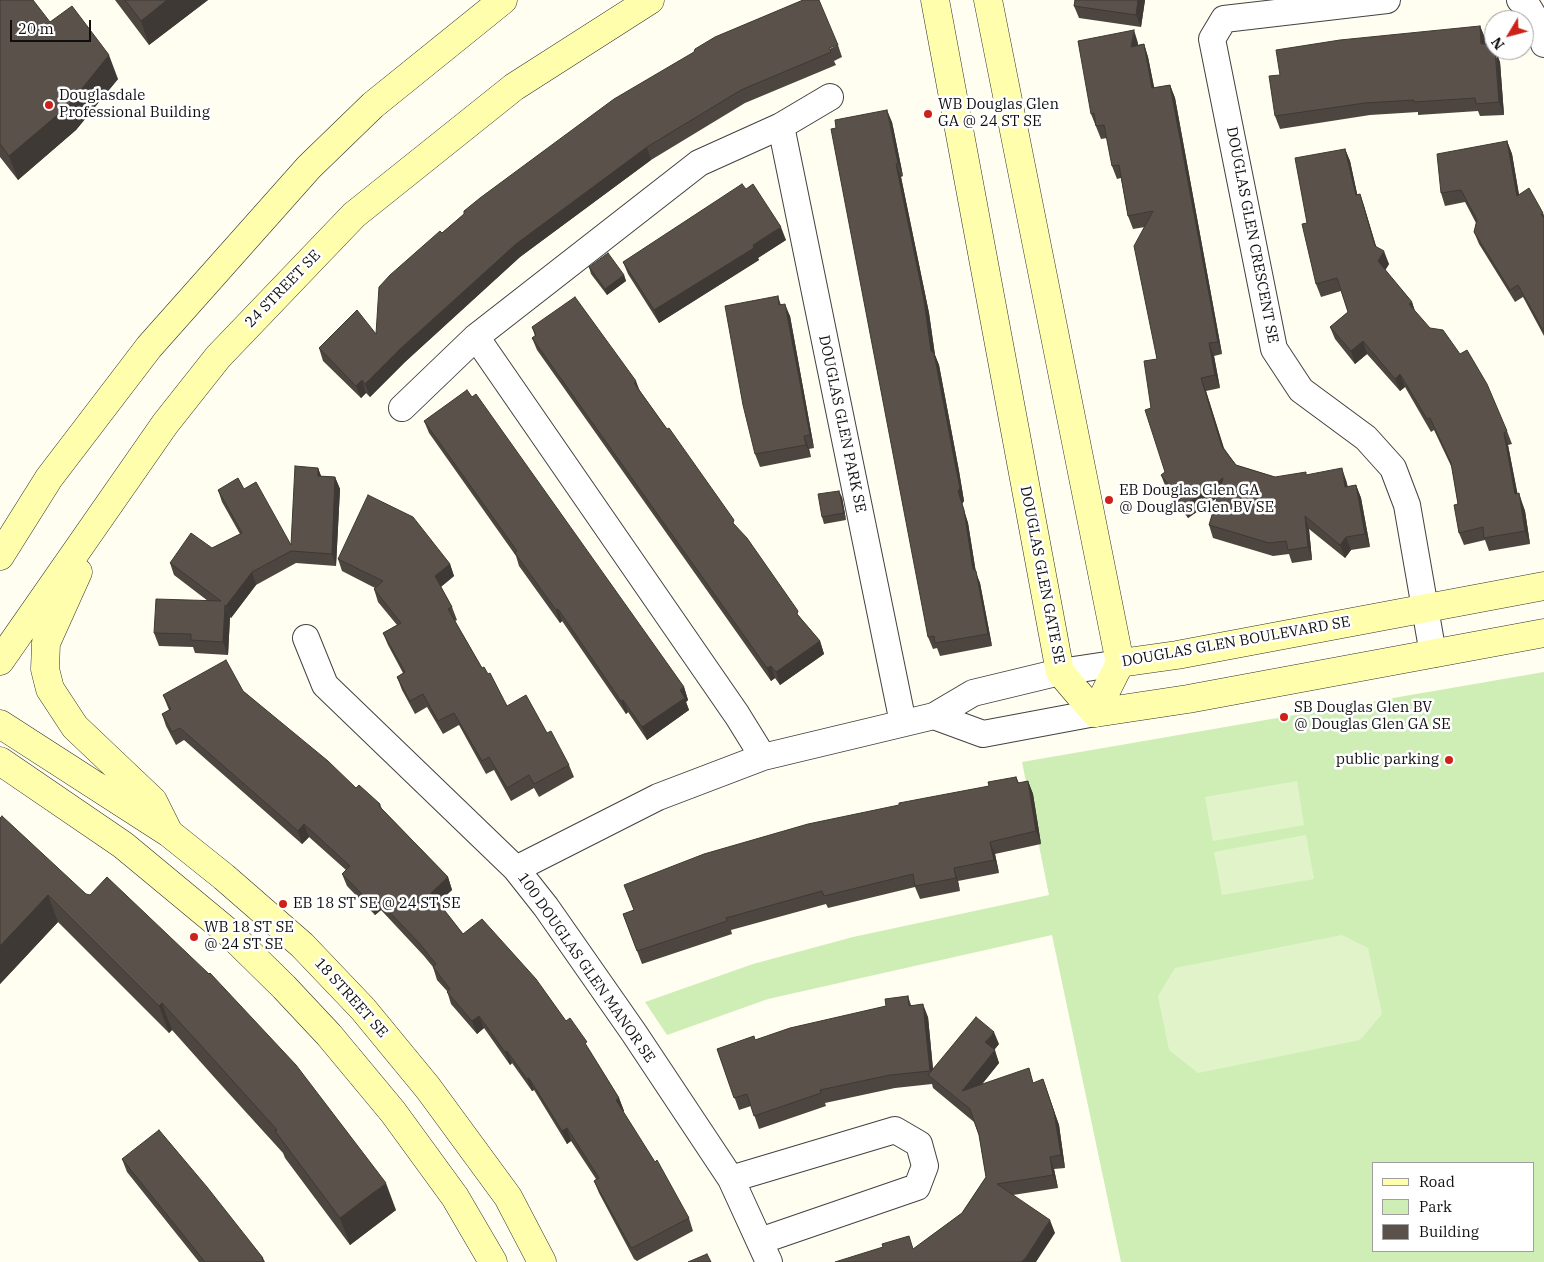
<!DOCTYPE html>
<style>
body{margin:0}
#map{position:relative;width:1544px;height:1262px;overflow:hidden;background:#fffef1;font-family:"IBM Plex Serif",serif}
canvas{display:block}
.legend{position:absolute;left:1372px;top:1162px;width:162px;height:90px;box-sizing:border-box;background:#fff;border:1px solid #9f9f9f;margin:0;padding:6px 9px;list-style:none;font-size:15px;color:#0f0f0f}
.legend li{display:flex;align-items:center;gap:10px;height:25px}
.legend b{width:25px;border:1px solid #9f9f9f}
.north{position:absolute;left:1484px;top:10px;width:50px;height:50px;box-sizing:border-box;background:#fff;border:1px solid #9f9f9f;border-radius:50%;rotate:233deg;font-size:14px;font-weight:700;line-height:20px;text-align:center;color:#0f0f0f}
.north::after{content:'';display:block;margin:auto;width:18px;height:22px;background:#cd2119;clip-path:polygon(50% 0,100% 100%,50% 72%,0 100%)}
.scale{position:absolute;left:10px;top:20px;width:81px;height:22px;box-sizing:border-box;border:2px solid #0f0f0f;border-top:0;padding-left:6px;font-size:15px;line-height:18px;white-space:nowrap;color:#0f0f0f;-webkit-text-stroke:4px #fff;paint-order:stroke}
</style>
<div id="map">
<canvas width="1544" height="1262"></canvas>
<ul class="legend">
<li><b style="height:6px;background:#fffeac"></b>Road</li>
<li><b style="height:14px;background:#ceeeb6"></b>Park</li>
<li><b style="height:14px;background:#59514a"></b>Building</li>
</ul>
<div class="north">N</div>
<div class="scale">20 m</div>
</div>
<script>
const ctx = document.querySelector('canvas').getContext('2d');
ctx.lineJoin = 'round';
function fill(path, color) { ctx.fillStyle = color; ctx.fill(path, 'evenodd'); }
const poly = rows => new Path2D(rows.map(r => 'M' + r).join(''));
function strokePath(path, color, width, dash) { ctx.strokeStyle = color; ctx.lineWidth = width; ctx.lineCap = dash ? 'butt' : 'round'; ctx.setLineDash(dash || []); ctx.stroke(path); }
function label(font, color, halo, rows, align = 'center') {
  ctx.font = font + ' "IBM Plex Serif",serif'; ctx.lineWidth = 5; ctx.setLineDash([]); ctx.textBaseline = 'middle'; ctx.strokeStyle = halo; ctx.fillStyle = color; for (const [text, x, y, turn = 0] of rows) {
    ctx.save(); ctx.translate(x, y); ctx.rotate((+turn || 0) * Math.PI / 180); ctx.textAlign = isNaN(turn) ? turn : align; if (halo) ctx.strokeText(text, 0, 0); ctx.fillText(text, 0, 0); ctx.restore();
  }
}
fill(poly([
 [1544,672,1544,1262,1121,1262,1052,935,768,999,667,1035,645,1002,753,964,853,937,1049,895,1022,762],
 [1373,1163,1533,1163,1533,1251,1373,1251]
]), '#ceeeb6');
fill(poly([
 [1297,781,1304,825,1213,841,1205,797],
 [1306,835,1314,879,1222,895,1214,852],
 [1342,935,1368,948,1382,1014,1360,1040,1198,1073,1169,1050,1158,996,1175,968]
]), '#e1f4c9');
const street = poly([
 [1387,0,1224,19,1212,39,1274,349,1301,390,1366,438,1393,468,1407,505,1433,654],
 [1520,0,1525,2,1539,25,1544,44],
 [781,126,830,97],
 [402,408,476,337],
 [306,638,325,685,516,869,546,907,634,1033,731,1179,769,1262],
 [934,716,983,734,1095,713],
 [763,757,737,715,476,337,699,163,781,126,903,723],
 [516,869,658,797,763,757,934,716,973,693,1060,672,1120,663],
 [731,1179,895,1130,919,1144,925,1166,917,1187,760,1241]
]);
const secondary = poly([
 [935,0,1060,672,1095,713],
 [988,0,1120,663,1095,713],
 [0,556,49,478,149,347,309,167,373,105,503,0],
 [78,572,46,643,45,669,50,689,75,727,153,801,168,831],
 [0,661,165,424,218,357,354,215,514,87,650,0],
 [1120,663,1177,655,1544,586],
 [1095,713,1188,699,1544,633],
 [0,724,169,833,224,877,302,945,363,1009,428,1088,508,1197,542,1262],
 [0,761,123,845,228,932,284,987,329,1035,393,1112,455,1197,493,1262]
]);
strokePath(street, '#424242', 28);
strokePath(secondary, '#313131', 29);
strokePath(street, '#fff', 26);
strokePath(secondary, '#fffeac', 28);
fill(poly([
 [0,0,50,22,118,79,76,130,18,180,0,157],
 [115,0,208,0,149,45],
 [1075,0,1145,0,1141,27,1079,18,1074,6],
 [1480,26,1485,38,1485,44,1500,62,1504,115,1480,116,1478,111,1418,115,1418,112,1370,115,1280,129,1275,116],
 [1138,43,1138,45,1144,44,1148,57,1154,88,1170,85,1175,98,1222,354,1214,356,1220,388,1206,391,1224,448,1236,465,1275,477,1307,475,1346,480,1348,487,1356,485,1361,498,1370,547,1351,550,1345,558,1309,529,1312,560,1292,563,1289,554,1273,556,1213,538,1209,525,1217,498,1188,518,1166,488,1161,475,1165,472,1151,408,1157,359,1145,227,1133,229,1128,216,1121,178,1117,179,1112,166,1107,138,1101,139,1091,114],
 [838,45,842,57,834,61,836,65,745,103,651,160,520,257,405,362,370,397,366,393,361,398,323,361,319,348,376,334,442,233,464,214],
 [892,122,903,176,901,177,929,313,935,355,939,365,959,471,964,501,962,504,968,523,976,573,980,583,992,646,940,656,937,648,933,649,928,637],
 [1507,141,1512,154,1519,194,1543,213,1544,215,1544,336,1523,297,1515,302,1479,244,1474,232,1476,223,1465,202,1445,206,1441,193],
 [1345,149,1350,161,1357,194,1360,194,1364,206,1376,247,1389,264,1385,270,1412,302,1415,311,1507,431,1512,444,1508,445,1517,493,1523,506,1525,511,1530,544,1489,551,1485,540,1464,545,1459,533,1458,504,1452,468,1434,430,1431,432,1405,387,1400,391,1367,354,1355,364,1335,339,1330,327,1348,312,1341,291,1321,297,1316,284,1307,223],
 [746,189,786,240,758,258,759,260,659,323,628,274,623,262],
 [589,267,624,275,626,281,607,295,591,274],
 [778,296,781,305,790,316,814,448,809,449,811,457,760,467,755,454],
 [532,327,640,391,801,619,820,641,824,654,780,685,775,678,771,681,537,350,532,338,535,336],
 [424,421,684,687,688,700,686,702,689,710,647,740,628,712,626,714,562,621,560,623,519,566,516,556,429,433],
 [318,468,321,476,335,477,340,489,336,566,296,563,256,585,231,618,230,617,228,655,195,653,193,647,159,646,154,633,208,601,174,575,170,563,212,548,240,534,222,502,218,490,244,489,291,545],
 [842,497,846,520,824,524,822,517],
 [338,559,450,564,454,576,441,587,452,607,457,620,455,621,482,668,507,706,547,733,569,765,574,777,539,797,534,788,511,801,494,770,486,774,459,725,443,734,427,707,415,714,402,690,397,677,403,673,388,645,383,633,397,625,378,602,374,589,375,588,342,571],
 [243,691,356,788,380,804,382,809,448,877,452,890,438,903,463,934,566,1021,590,1052,619,1098,624,1111,623,1112,689,1218,693,1231,637,1261,634,1259,599,1193,594,1181,596,1179,571,1141,567,1144,534,1090,532,1091,512,1063,510,1065,484,1028,477,1034,451,1004,447,991,437,980,433,967,424,956,381,910,375,915,347,886,342,874,346,870,309,837,302,844,184,740,176,745,166,726,162,714,169,710,163,695],
 [1016,777,1019,783,1028,781,1033,794,1041,844,995,854,999,873,958,881,960,891,920,899,915,887,828,908,826,904,731,930,732,934,642,964,623,914,989,786],
 [0,818,396,1210,350,1245,285,1158,283,1153,214,1077,172,1030,169,1033,58,922,0,984],
 [908,996,911,1005,928,1017,933,1069,999,1044,994,1050,999,1063,982,1084,1034,1083,1047,1092,1059,1125,1065,1168,1054,1169,1058,1188,1013,1195,1055,1233,914,1249,962,1213,986,1177,979,1135,974,1122,933,1088,932,1084,895,1088,825,1103,826,1106,759,1129,751,1106,739,1110,717,1049,755,1040,886,1006],
 [122,1159,263,1258,265,1262,199,1262,127,1172]
]), '#4d4640');
fill(poly([
 [167,0,208,0,149,45,141,21],
 [1138,0,1145,0,1141,27,1136,15],
 [1480,26,1485,38,1486,57,1481,44],
 [1134,30,1138,43,1136,59,1131,47],
 [1144,44,1148,57,1157,101,1152,88],
 [1496,50,1500,62,1504,115,1499,102],
 [109,55,118,79,76,130,18,180,9,156],
 [1170,85,1175,98,1222,354,1218,342],
 [887,110,892,122,903,176,898,163],
 [1507,141,1512,154,1521,208,1517,196],
 [647,147,651,160,520,257,405,362,370,397,365,384,400,349,516,244],
 [1345,149,1350,161,1360,207,1356,195],
 [896,164,901,177,929,313,935,355,939,365,959,471,964,501,962,504,968,523,976,573,980,583,992,646,988,634,973,569],
 [1360,194,1364,206,1380,259,1375,246],
 [781,227,786,240,758,258,759,260,659,323,654,310],
 [1384,251,1389,264,1383,274,1378,261],
 [624,275,626,281,607,295,605,289],
 [1412,302,1416,315,1409,304],
 [785,304,790,316,814,448,810,435],
 [1363,341,1367,354,1355,364,1351,351],
 [1209,343,1214,356,1220,388,1215,375],
 [1400,374,1405,387,1400,391,1395,379],
 [1201,378,1206,391,1227,459,1222,447],
 [362,380,366,393,361,398,356,386],
 [636,381,641,394,634,383],
 [1504,433,1508,445,1520,506,1515,494],
 [804,436,809,449,811,457,806,445],
 [318,468,323,481,318,476],
 [1342,468,1346,480,1350,500,1345,487],
 [335,477,340,489,336,566,332,554],
 [1223,478,1228,490,1188,518,1184,506],
 [1356,485,1361,498,1370,547,1365,534],
 [839,491,842,497,846,520,844,513],
 [1519,493,1525,511,1530,544,1525,531],
 [1305,516,1309,529,1312,560,1308,547],
 [1346,537,1351,550,1345,558,1340,545],
 [450,564,454,576,439,588,435,576],
 [252,572,256,585,231,618,226,606],
 [225,605,230,617,228,655,223,642],
 [558,609,562,621,560,623,556,610],
 [820,641,824,654,780,685,776,672],
 [771,666,775,678,771,681,767,668],
 [684,687,688,700,686,702,689,710,647,740,642,727],
 [623,700,628,712,626,714,621,701],
 [1028,781,1033,794,1041,844,1036,831],
 [304,824,309,837,302,844,298,831],
 [990,842,995,854,999,873,994,860],
 [954,868,958,881,960,891,956,878],
 [448,877,452,890,435,905,431,893],
 [48,895,58,922,0,984,0,946],
 [376,898,381,910,375,915,371,903],
 [162,1003,172,1030,169,1033,159,1006],
 [923,1004,928,1017,934,1080,933,1079,930,1071],
 [479,1016,484,1028,477,1034,472,1021],
 [994,1032,999,1044,990,1055,985,1042],
 [995,1050,999,1063,967,1103,962,1091],
 [507,1051,512,1063,510,1065,505,1052],
 [529,1078,534,1090,532,1091,527,1079],
 [1043,1079,1059,1125,1065,1168,1061,1155],
 [619,1098,624,1111,620,1113,616,1100],
 [567,1128,571,1141,567,1144,562,1131],
 [1050,1157,1054,1169,1058,1188,1053,1175],
 [386,1183,396,1210,350,1245,340,1218],
 [1050,1220,1055,1233,1036,1262,1021,1262]
]), '#3e3934');
const building = poly([
 [0,0,33,0,50,22,72,6,109,55,68,106,9,156,0,144,0,0],
 [125,0,167,0,141,21,125,0],
 [803,0,819,0,838,45,829,48,831,52,741,90,647,147,516,244,400,349,365,384,362,380,356,386,319,348,357,310,376,334,379,287,390,275,440,231,442,233,464,214,464,211,480,198,614,99,694,52,695,49,715,37,803,0],
 [1075,0,1138,0,1136,15,1074,6,1075,0],
 [1480,26,1481,44,1493,43,1494,50,1495,50,1499,102,1476,104,1475,98,1414,102,1414,100,1365,103,1275,116,1269,76,1280,75,1276,50,1340,40,1480,26],
 [1134,30,1131,47,1144,44,1152,88,1170,85,1218,342,1209,343,1215,375,1201,378,1222,447,1236,465,1275,477,1306,472,1306,475,1342,468,1345,487,1356,485,1365,534,1346,537,1340,545,1305,516,1308,547,1288,550,1286,541,1269,543,1209,525,1223,478,1184,506,1161,475,1165,472,1145,410,1151,408,1144,361,1157,359,1134,246,1153,211,1128,216,1119,165,1112,166,1104,125,1096,126,1094,113,1091,114,1078,41,1134,30],
 [887,110,898,163,896,164,924,300,931,351,934,353,954,458,960,488,958,491,964,510,973,569,976,571,988,634,935,643,934,636,928,637,831,129,836,128,835,120,887,110],
 [1507,141,1517,196,1529,188,1543,213,1541,214,1544,218,1544,332,1518,285,1510,290,1474,232,1477,220,1461,190,1441,193,1437,154,1507,141],
 [1345,149,1356,195,1360,194,1375,246,1384,251,1378,261,1412,302,1409,304,1430,328,1443,330,1460,354,1467,350,1487,384,1507,431,1504,433,1515,494,1519,493,1520,499,1525,531,1484,538,1483,527,1459,533,1454,505,1458,504,1451,463,1430,418,1427,419,1400,374,1395,379,1363,341,1351,351,1330,327,1348,312,1337,278,1316,284,1302,224,1307,223,1295,158,1345,149],
 [742,184,746,189,753,184,781,227,753,245,754,248,654,310,623,262,742,184],
 [608,253,624,275,605,289,589,267,608,253],
 [778,296,779,305,785,304,810,435,804,436,806,445,755,454,743,405,725,306,778,296],
 [575,297,636,381,634,383,667,429,669,428,734,520,733,523,747,538,798,611,797,614,820,641,776,672,771,666,767,668,532,338,536,335,532,327,575,297],
 [467,390,472,397,476,394,684,687,680,690,685,698,642,727,623,700,621,701,558,609,556,610,515,553,517,551,424,421,467,390],
 [295,466,318,468,318,476,335,477,332,554,291,551,252,572,226,606,225,605,223,642,191,640,191,634,154,633,156,599,221,601,170,563,191,533,212,548,242,533,218,490,238,478,244,489,256,482,291,545,295,466],
 [839,491,844,513,822,517,818,494,839,491],
 [368,495,413,517,450,564,435,576,452,607,448,609,482,668,484,667,488,674,490,673,507,706,526,695,547,733,551,731,569,765,534,784,529,775,507,788,489,757,482,761,454,713,438,721,423,694,410,701,397,677,405,672,383,633,401,623,374,589,383,581,338,559,368,495],
 [226,660,243,691,328,761,356,788,359,785,380,804,379,806,448,877,431,893,463,934,482,919,536,979,566,1021,570,1018,587,1042,585,1043,619,1098,616,1100,655,1162,657,1160,689,1218,632,1248,630,1246,594,1181,599,1178,567,1128,562,1131,529,1078,527,1079,507,1051,505,1052,479,1016,472,1021,447,992,450,989,433,967,436,964,420,944,376,898,371,903,342,874,350,866,304,824,298,831,180,728,172,732,162,714,171,709,163,695,226,660],
 [1016,777,1018,783,1028,781,1036,831,990,842,994,860,954,868,956,878,915,886,913,874,824,896,822,891,726,918,727,921,637,951,623,914,634,910,624,885,704,854,808,824,899,805,899,803,989,786,988,782,1016,777],
 [2,816,86,894,90,895,107,877,209,974,210,973,296,1065,386,1183,340,1218,275,1131,277,1130,205,1050,162,1003,159,1006,48,895,0,946,0,818,2,816],
 [908,996,909,1006,923,1004,930,1071,890,1075,820,1090,821,1093,754,1116,747,1094,734,1098,717,1049,754,1036,755,1040,790,1028,886,1006,885,999,908,996],
 [976,1017,994,1032,985,1042,995,1050,962,1091,1029,1068,1033,1083,1043,1079,1054,1112,1061,1155,1050,1157,1053,1175,997,1184,1050,1220,1025,1259,1021,1262,835,1262,883,1247,882,1244,909,1236,913,1249,962,1213,986,1177,979,1135,970,1109,928,1075,976,1017],
 [159,1130,207,1187,263,1258,262,1259,264,1262,205,1262,122,1159,159,1130],
 [707,1254,711,1262,688,1262,707,1254]
]);
fill(building, '#59514a');
strokePath(building, '#3e3934', 1);
for (const [x, y, r, color] of [
 [49,105,5,"#cd2119"],
 [928,114,5,"#cd2119"],
 [1109,500,5,"#cd2119"],
 [1284,717,5,"#cd2119"],
 [1449,760,5,"#cd2119"],
 [283,904,5,"#cd2119"],
 [194,937,5,"#cd2119"]
]) { const dot = new Path2D(); dot.arc(x, y, r, 0, 2 * Math.PI); ctx.fillStyle = color; ctx.fill(dot); strokePath(dot, '#fff', 2); }
label('15px', '#0f0f0f', '#fff', [
 ["Douglasdale",59,96],
 ["Professional Building",59,113],
 ["WB Douglas Glen",938,105],
 ["GA @ 24 ST SE",938,122],
 ["EB Douglas Glen GA",1119,491],
 ["@ Douglas Glen BV SE",1119,508],
 ["SB Douglas Glen BV",1294,708],
 ["@ Douglas Glen GA SE",1294,725],
 ["public parking",1439,760,"right"],
 ["EB 18 ST SE @ 24 ST SE",293,904],
 ["WB 18 ST SE",204,928],
 ["@ 24 ST SE",204,945]
], 'left');
label('15px', '#0f0f0f', '#fff', [
 ["DOUGLAS GLEN CRESCENT SE",1252,235,79],
 ["24 STREET SE",283,289,-46],
 ["DOUGLAS GLEN PARK SE",842,424,78],
 ["DOUGLAS GLEN GATE SE",1042,575,79],
 ["DOUGLAS GLEN BOULEVARD SE",1236,642,-10],
 ["100 DOUGLAS GLEN MANOR SE",586,968,55],
 ["18 STREET SE",351,998,48]
]);
</script>
